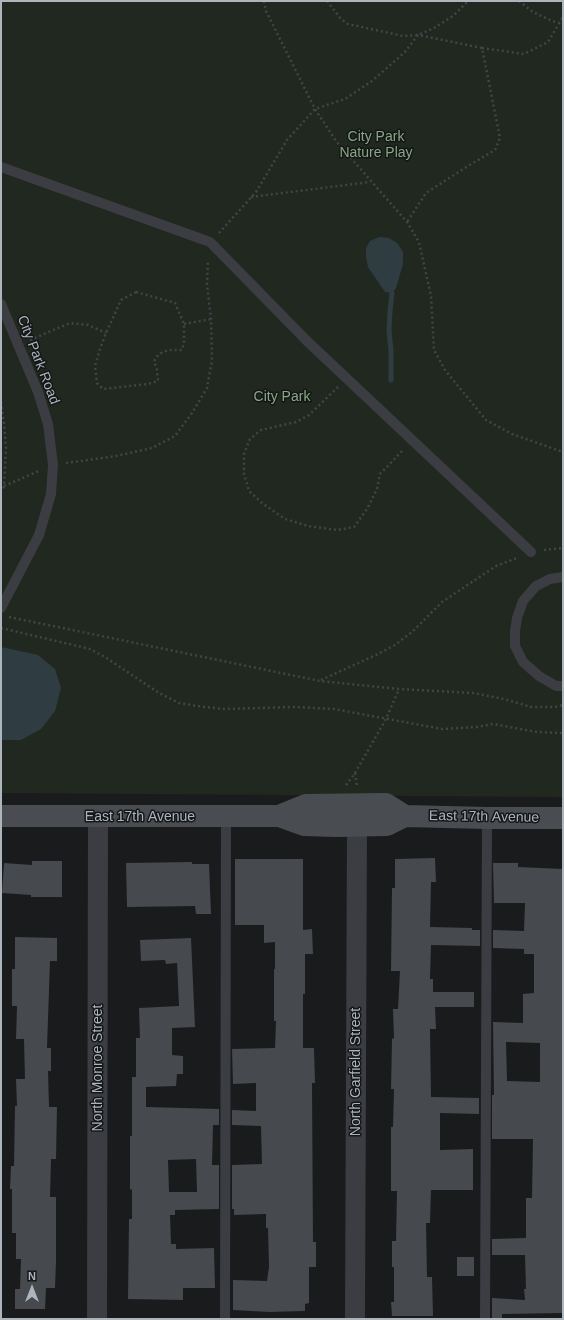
<!DOCTYPE html>
<style>
body{margin:0}
#map{position:relative;width:564px;height:1320px;overflow:hidden;background:#1a1b1d;font-family:Arial,sans-serif}
canvas{display:block}
.frame{position:absolute;inset:0;border:2px solid #acb5bc;pointer-events:none}
.north{position:absolute;left:12px;top:1268px;width:40px;height:40px;-webkit-text-stroke:3px #151618;paint-order:stroke;rotate:0deg;font-size:11px;font-weight:700;line-height:16px;text-align:center;color:#acb5bc}
.north::after{content:'';display:block;margin:auto;width:14px;height:18px;background:#acb5bc;clip-path:polygon(50% 0,100% 100%,50% 72%,0 100%)}
</style>
<div id="map">
<canvas width="564" height="1320"></canvas>
<div class="frame"></div>
<div class="north">N</div>
</div>
<script>
const ctx = document.querySelector('canvas').getContext('2d');
ctx.lineJoin = 'round';
function fill(path, color) { ctx.fillStyle = color; ctx.fill(path, 'evenodd'); }
const poly = rows => new Path2D(rows.map(r => 'M' + r).join(''));
function strokePath(path, color, width, dash) { ctx.strokeStyle = color; ctx.lineWidth = width; ctx.lineCap = dash ? 'butt' : 'round'; ctx.setLineDash(dash || []); ctx.stroke(path); }
function label(font, color, halo, rows, align = 'center') {
  ctx.font = font + ' Arial,sans-serif'; ctx.lineWidth = 3; ctx.setLineDash([]); ctx.textBaseline = 'middle'; ctx.strokeStyle = halo; ctx.fillStyle = color; for (const [text, x, y, turn = 0] of rows) {
    ctx.save(); ctx.translate(x, y); ctx.rotate((+turn || 0) * Math.PI / 180); ctx.textAlign = isNaN(turn) ? turn : align; if (halo) ctx.strokeText(text, 0, 0); ctx.fillText(text, 0, 0); ctx.restore();
  }
}
fill(poly([
 [1,1,563,1,563,797,1,793]
]), '#20281f');
fill(poly([
 [379,237,389,238,397,243,403,252,403,264,396,288,392,293,385,292,368,267,366,257,366,248,370,241],
 [1,647,38,655,55,669,61,688,55,711,41,729,21,740,1,740]
]), '#2f3d42');
strokePath(poly([
 [391,380,391,350,389,331,390,311,392,293]
]), '#2f3d42', 5);
fill(poly([
 [435,858,436,882,431,882,430,927,472,928,472,930,480,930,480,946,431,945,430,979,433,979,433,992,474,992,474,1007,435,1007,436,1029,430,1029,431,1097,479,1098,479,1114,440,1113,440,1150,473,1149,473,1190,431,1190,430,1223,426,1223,427,1277,432,1277,433,1316,392,1316,391,1302,394,1302,394,1267,392,1267,392,1241,396,1241,397,1191,391,1191,391,1127,393,1127,394,1089,391,1089,392,1039,394,1038,393,1009,398,1009,400,971,391,971,392,888,395,888,395,859],
 [235,859,303,859,303,930,312,929,313,954,305,954,305,994,303,994,303,1048,314,1048,315,1083,312,1083,313,1242,316,1242,316,1267,309,1267,309,1303,305,1304,305,1311,269,1312,233,1310,233,1280,267,1281,269,1267,268,1228,266,1228,266,1214,234,1215,234,1209,232,1209,232,1165,262,1164,261,1126,232,1125,232,1110,256,1111,256,1083,233,1084,232,1049,275,1048,276,1021,274,1021,274,969,275,969,275,942,264,943,264,925,235,925],
 [32,861,62,861,62,897,31,897,31,895,2,893,4,863,32,865],
 [192,862,192,864,209,864,211,914,196,914,195,906,127,907,126,863],
 [493,863,518,863,518,867,563,869,563,955,562,955,563,993,563,1313,502,1314,502,1318,492,1318,492,1298,525,1300,524,1289,526,1289,525,1255,492,1255,492,1239,526,1238,526,1198,532,1198,533,1139,492,1139,492,1095,494,1095,493,1022,523,1023,523,994,534,993,534,954,524,954,524,949,493,948,493,930,524,931,525,903,494,903],
 [506,1042,540,1043,540,1082,507,1081],
 [15,937,57,938,57,961,50,961,47,1048,51,1048,51,1071,48,1071,49,1107,57,1107,56,1159,51,1159,50,1197,56,1197,56,1261,55,1288,46,1288,45,1309,15,1309,15,1289,20,1289,21,1259,16,1259,16,1233,12,1233,12,1189,10,1189,11,1166,14,1166,15,1106,17,1106,16,1079,25,1079,24,1039,16,1039,17,1006,12,1006,12,969,15,969],
 [191,938,195,1027,172,1028,172,1055,183,1056,183,1074,177,1074,176,1086,146,1087,146,1107,219,1109,219,1125,213,1125,212,1165,219,1165,219,1209,175,1210,175,1215,170,1215,171,1244,176,1244,176,1249,214,1248,215,1288,183,1288,183,1300,128,1299,129,1219,132,1219,132,1189,130,1190,130,1136,132,1136,132,1077,136,1077,136,1038,140,1038,139,1008,179,1006,177,963,166,964,165,960,141,961,140,940],
 [196,1159,197,1192,169,1192,168,1160],
 [457,1257,474,1257,474,1276,457,1276]
]), '#46494d');
strokePath(poly([
 [264,1,266,11,315,109,336,141,407,222,419,242,431,296,434,350,445,370,486,420,512,434,563,452],
 [327,1,341,19,348,24,403,36,418,35,434,28,453,16,468,1],
 [519,1,533,12,552,21,563,24],
 [482,48,524,54,548,42,563,17],
 [251,197,370,182],
 [219,233,256,192,287,140,315,109,345,99,372,81,405,52,418,35,482,48,500,138,495,150,468,166,426,193,407,222],
 [136,292,175,303,184,324,184,343,182,350,168,350,159,354,154,361,157,370,158,381,148,384,103,389,97,383,95,366,100,349,106,333,121,300,136,292],
 [184,324,211,319],
 [30,340,70,323,88,325,106,333],
 [338,387,309,415,296,422,261,430,250,439,244,454,244,474,249,491,262,503,285,519,308,526,337,530,354,527,367,509,377,489,380,474,403,450],
 [1,402,4,423,6,448,4,486,1,492],
 [66,463,116,456,152,448,175,436,192,413,207,388,212,360,211,319,207,284,208,260],
 [4,486,39,471],
 [544,550,563,548],
 [9,617,320,681,399,689,473,693,504,699,531,707,555,707,563,705],
 [1,628,90,649,105,657,159,693,179,703,197,706,223,709,296,707,334,709,442,729,476,727,493,724,537,732,563,733],
 [321,680,376,655,395,645,412,632,442,602,496,566,517,558],
 [355,773,357,786],
 [346,785,355,773,386,719,399,689]
]), '#414549', 2.5, [2, 3]);
strokePath(poly([
 [1,167,210,242,307,341,531,552],
 [1,304,38,392,48,424,53,465,51,494,39,535,1,608],
 [563,577,550,579,536,586,523,601,517,618,515,631,515,646,523,662,539,676,556,686,563,686],
 [225,1319,226,817],
 [485,1319,487,818]
]), '#3b3d42', 10);
strokePath(poly([
 [97,1319,98,816],
 [355,1319,357,825]
]), '#3b3d42', 20);
strokePath(poly([
 [1,816,279,816,306,805,386,804,405,816,487,818,563,818],
 [279,816,304,825,336,826,387,825,405,816]
]), '#494d52', 22);
label('14px', '#88a882', '#151618', [
 ["City Park",376,137],
 ["Nature Play",376,153],
 ["City Park",282,397]
]);
label('14px', '#acb5bc', '#151618', [
 ["City Park Road",38,360,69],
 ["East 17th Avenue",140,817],
 ["East 17th Avenue",484,817,1],
 ["North Monroe Street",98,1068,-90],
 ["North Garfield Street",356,1072,-90]
]);
</script>
